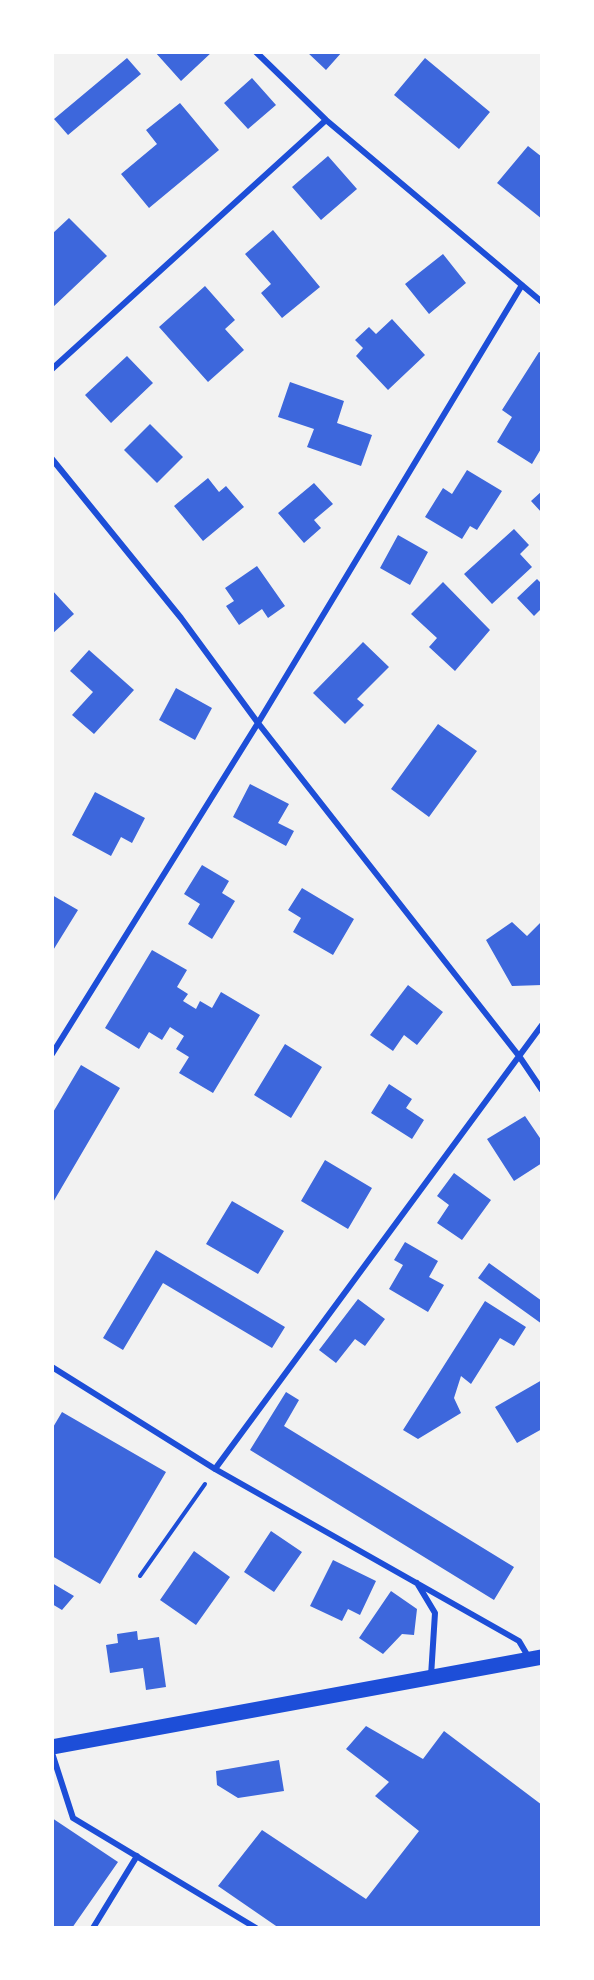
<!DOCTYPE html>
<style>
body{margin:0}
#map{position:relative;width:594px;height:1980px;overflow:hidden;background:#f2f2f2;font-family:Overpass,sans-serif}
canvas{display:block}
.frame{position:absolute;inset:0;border:54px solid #fff;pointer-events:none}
</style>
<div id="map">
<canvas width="594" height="1980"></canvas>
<div class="frame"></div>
</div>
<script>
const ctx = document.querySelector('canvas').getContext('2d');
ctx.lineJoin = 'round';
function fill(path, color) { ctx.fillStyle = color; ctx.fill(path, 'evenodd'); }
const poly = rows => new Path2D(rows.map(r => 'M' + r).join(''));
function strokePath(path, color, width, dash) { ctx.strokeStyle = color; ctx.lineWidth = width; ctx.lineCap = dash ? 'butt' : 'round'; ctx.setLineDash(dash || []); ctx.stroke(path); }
fill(poly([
 [155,52,212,52,181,81],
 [307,52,342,52,326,70],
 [127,58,141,74,68,135,54,119],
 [425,58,490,112,459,149,394,95],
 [252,78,276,105,248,129,224,103],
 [180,103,219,150,149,208,121,174,157,144,146,130],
 [528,146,542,157,542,219,497,183],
 [328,156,357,189,321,220,292,187],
 [69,218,107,256,52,308,52,234],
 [273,230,320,287,282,318,261,293,271,284,245,254],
 [443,254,466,283,429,314,405,284],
 [205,286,235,320,225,329,244,350,208,382,159,327],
 [392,319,425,355,388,390,356,356,363,348,355,340,369,327,376,334],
 [539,352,542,353,542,447,532,464,497,442,512,417,502,410],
 [127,356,153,383,111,423,85,395],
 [290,382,344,401,337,423,372,435,361,466,307,447,314,429,278,417],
 [150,424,183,457,157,483,124,450],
 [467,470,502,491,477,530,470,526,462,539,425,517,443,488,452,494],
 [208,478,219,492,226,486,244,507,203,541,174,506],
 [314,483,333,504,314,520,321,528,304,543,278,513],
 [542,491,542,513,531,501],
 [514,529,529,545,520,554,532,567,492,604,464,574],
 [398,535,428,552,410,585,380,568],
 [257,566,285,606,268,618,262,609,239,625,226,606,234,601,225,588],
 [537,579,542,584,542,608,534,616,517,598],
 [443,582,490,630,455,671,429,647,437,638,411,614],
 [52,590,74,614,52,634],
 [363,642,389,667,357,699,364,705,345,724,313,693],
 [89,650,134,690,94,734,72,715,93,692,70,671],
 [176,688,212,708,195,740,159,720],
 [438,724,477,751,429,817,391,789],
 [250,784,289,804,278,823,294,831,286,846,233,817],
 [95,792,145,818,132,843,121,837,111,856,72,835],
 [202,865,229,881,222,893,235,901,212,939,188,924,200,904,184,894],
 [302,888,354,919,333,955,293,932,301,918,288,910],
 [52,895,78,910,52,952],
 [542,921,542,985,512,986,486,940,512,922,527,936],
 [152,950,187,970,177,987,188,994,183,1001,196,1009,200,1001,212,1008,221,992,260,1015,213,1093,179,1073,189,1057,176,1049,184,1036,170,1027,162,1040,149,1032,139,1049,105,1028],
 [408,985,443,1012,417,1045,404,1035,393,1051,370,1035],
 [285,1044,322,1067,291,1118,254,1095],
 [81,1065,120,1088,52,1204,52,1114],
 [389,1084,412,1099,406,1108,424,1120,412,1139,371,1113],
 [525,1116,542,1141,542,1163,514,1181,487,1139],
 [325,1160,372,1188,348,1229,301,1201],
 [454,1173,491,1200,462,1240,437,1223,449,1205,437,1196],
 [232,1201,284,1231,258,1274,206,1244],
 [405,1242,438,1261,429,1277,444,1285,428,1312,389,1289,403,1265,394,1260],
 [156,1250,285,1327,272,1348,163,1283,123,1350,103,1338],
 [489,1263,542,1301,542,1324,478,1278],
 [358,1299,385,1319,365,1346,355,1339,336,1363,319,1350],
 [485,1301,526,1327,514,1346,500,1338,471,1384,461,1376,454,1398,461,1413,418,1439,403,1430],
 [542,1380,542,1429,517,1443,495,1407],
 [286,1392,299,1400,284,1426,514,1567,494,1600,250,1450],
 [62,1412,166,1472,100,1584,52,1556,52,1429],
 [271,1531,302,1552,274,1592,244,1572],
 [194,1551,230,1577,196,1625,160,1600],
 [333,1560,376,1581,360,1615,348,1609,342,1621,310,1606],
 [52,1583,74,1596,62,1610,52,1604],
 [391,1591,417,1609,414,1635,402,1634,383,1654,359,1638],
 [137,1631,138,1640,159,1637,166,1687,146,1690,143,1668,110,1673,106,1645,118,1643,117,1634],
 [366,1726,423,1759,444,1731,542,1805,542,1928,279,1928,218,1886,262,1830,366,1899,419,1831,375,1796,389,1782,346,1749],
 [279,1760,284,1791,238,1798,217,1785,216,1771],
 [52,1818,118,1862,72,1928,52,1928]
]), '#3d67dc');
strokePath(poly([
 [140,1576,205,1484]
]), '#1d4ed8', 4);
strokePath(poly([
 [256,52,326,120,542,302],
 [52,369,326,120],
 [52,459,181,618,258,723,519,1056,542,1090],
 [52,1054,258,723,522,285],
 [52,1367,215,1469,519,1641,529,1658],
 [215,1469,542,1025],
 [417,1583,435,1613,431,1676],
 [52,1753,73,1818,256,1928],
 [93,1928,137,1856]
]), '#1d4ed8', 6);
strokePath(poly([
 [52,1747,542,1657]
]), '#1d4ed8', 15);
</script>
